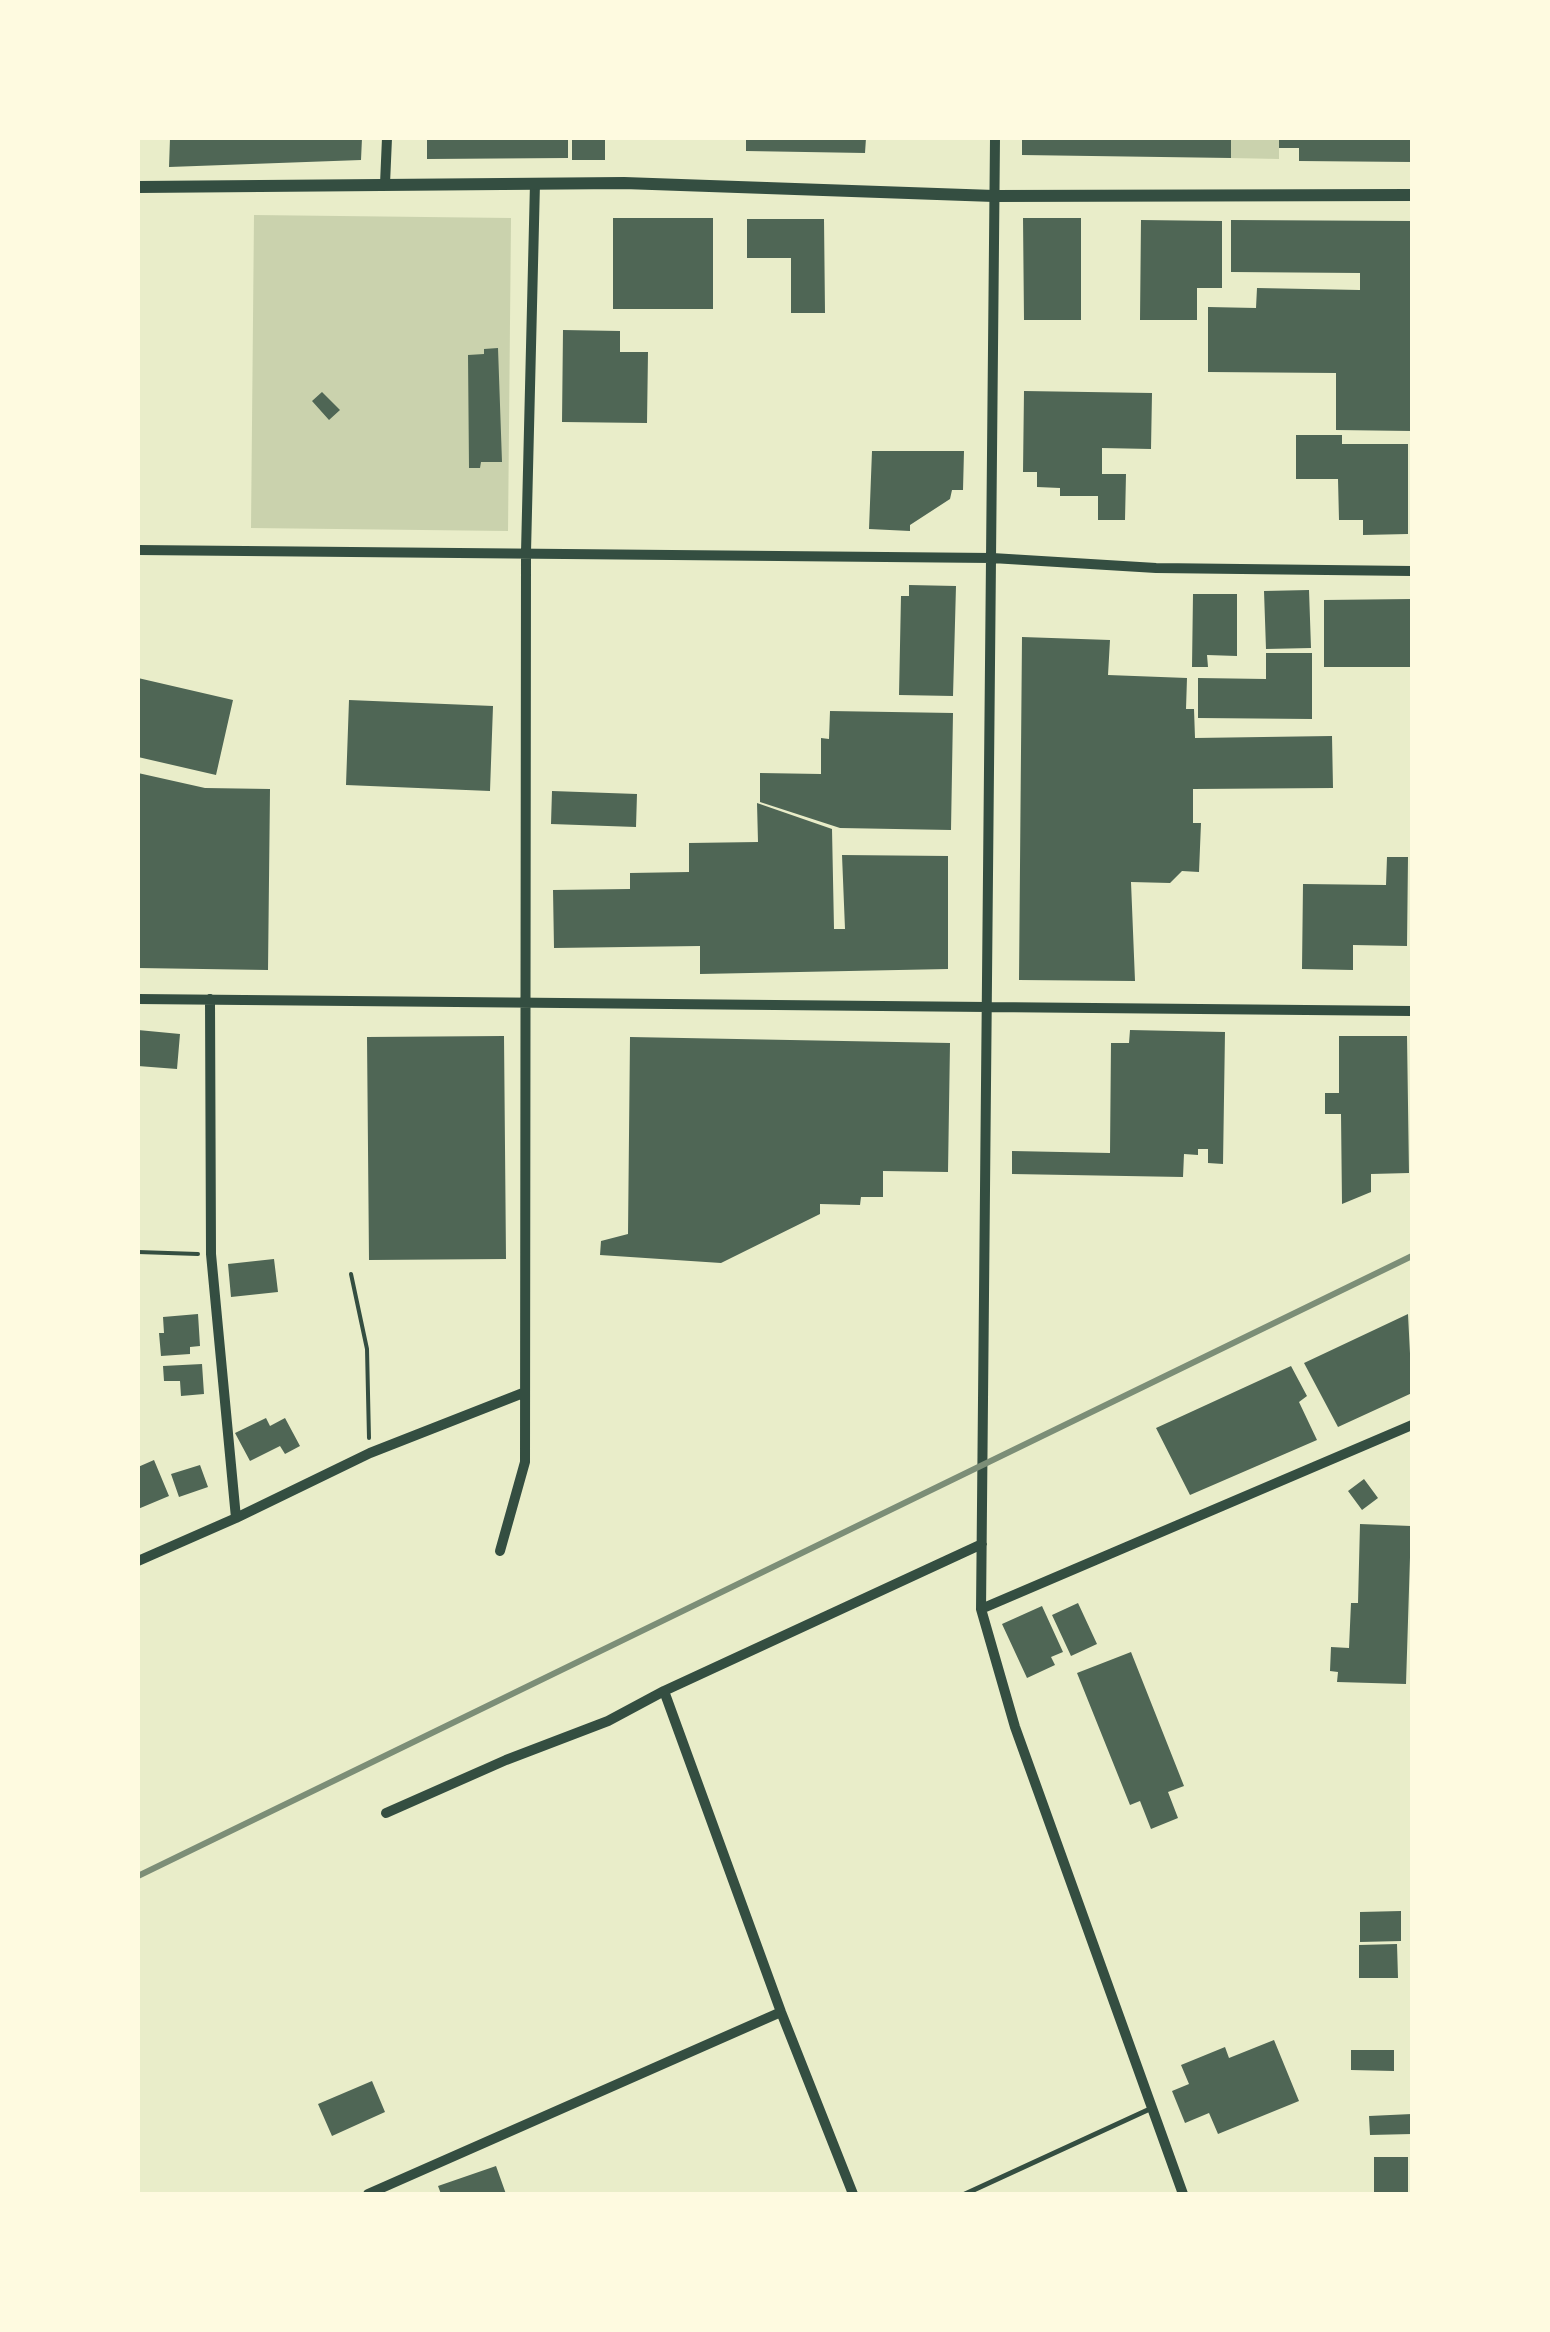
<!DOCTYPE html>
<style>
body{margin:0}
#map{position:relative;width:1550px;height:2332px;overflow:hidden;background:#e9edc9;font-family:"Fira Sans Condensed",sans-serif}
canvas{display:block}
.frame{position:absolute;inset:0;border:140px solid #fefae0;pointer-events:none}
</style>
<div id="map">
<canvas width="1550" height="2332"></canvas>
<div class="frame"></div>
</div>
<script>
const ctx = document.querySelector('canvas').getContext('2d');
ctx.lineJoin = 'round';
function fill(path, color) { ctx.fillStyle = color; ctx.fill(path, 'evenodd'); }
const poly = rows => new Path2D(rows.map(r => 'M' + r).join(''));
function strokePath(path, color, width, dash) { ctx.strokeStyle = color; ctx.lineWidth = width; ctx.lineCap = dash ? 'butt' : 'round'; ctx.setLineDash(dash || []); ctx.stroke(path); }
fill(poly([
 [1231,138,1279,138,1279,159,1231,158],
 [254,215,511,218,508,531,251,528]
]), '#cad2ad');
fill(poly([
 [170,138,362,138,361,160,169,167],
 [427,138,568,138,568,158,427,159],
 [572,138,605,138,605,160,572,160],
 [746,138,866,138,865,153,746,151],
 [1022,138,1231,138,1231,158,1022,155],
 [1279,138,1412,138,1412,162,1299,161,1299,148,1279,148],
 [613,218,713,218,713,309,613,309],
 [1023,218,1081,218,1081,320,1024,320],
 [747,219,824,219,825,313,791,313,791,258,747,258],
 [1141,220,1222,221,1222,288,1197,288,1197,320,1140,320],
 [1231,220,1412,221,1412,431,1336,430,1336,373,1208,372,1208,307,1256,308,1257,288,1360,290,1360,273,1231,272],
 [563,330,620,331,620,352,648,352,647,423,562,422],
 [498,348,502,462,481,462,480,468,469,468,468,355,484,354,484,349],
 [1024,391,1152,393,1151,449,1102,448,1102,474,1126,474,1125,520,1098,520,1098,496,1060,496,1060,488,1037,487,1037,472,1023,472],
 [322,392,340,410,329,420,312,401],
 [1296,435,1342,435,1342,444,1408,444,1408,534,1363,535,1363,520,1339,520,1338,479,1296,479],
 [872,451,964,451,963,490,952,490,950,499,910,525,910,531,869,529],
 [909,585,956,586,953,696,899,695,901,596,909,596],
 [1309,590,1311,648,1266,649,1264,591],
 [1193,594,1237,594,1237,656,1207,655,1208,667,1192,667],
 [1412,599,1412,667,1324,667,1324,600],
 [1022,637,1110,640,1108,675,1187,678,1186,709,1194,709,1195,738,1332,736,1333,788,1193,789,1193,823,1201,823,1199,872,1182,871,1170,883,1131,882,1135,981,1019,980],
 [1266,653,1312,653,1312,719,1198,718,1198,678,1266,679],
 [138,678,233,700,216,775,138,757],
 [349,700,493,706,490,791,346,785],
 [830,711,953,713,951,830,840,828,760,802,760,773,821,774,821,738,829,739],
 [138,773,205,788,270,789,268,970,138,968],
 [552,791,637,794,636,827,551,824],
 [757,803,832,829,834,929,845,929,842,855,948,856,948,969,700,974,700,946,554,948,553,890,630,889,630,873,689,872,689,843,758,842],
 [1387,857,1408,857,1407,946,1353,945,1353,970,1302,969,1303,884,1386,885],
 [138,1030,180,1034,177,1069,138,1066],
 [1130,1030,1225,1032,1223,1164,1208,1163,1208,1149,1198,1149,1198,1155,1184,1154,1183,1177,1012,1174,1012,1151,1110,1153,1111,1043,1129,1043],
 [504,1036,506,1259,369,1260,367,1037],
 [1339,1036,1407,1036,1409,1173,1371,1174,1371,1192,1342,1204,1341,1114,1325,1114,1325,1093,1339,1093],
 [630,1037,950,1043,948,1172,883,1171,883,1197,861,1197,860,1205,820,1204,820,1214,721,1263,600,1255,601,1241,628,1234],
 [274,1259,278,1292,231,1297,228,1264],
 [198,1314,200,1346,190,1347,190,1354,161,1356,159,1333,164,1333,163,1317],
 [1408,1314,1412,1393,1338,1427,1304,1363],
 [202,1364,204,1394,181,1396,180,1381,164,1381,163,1366],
 [1291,1366,1307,1396,1299,1402,1317,1440,1190,1495,1156,1428],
 [266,1418,270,1426,285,1418,300,1446,285,1454,280,1446,250,1461,235,1433],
 [154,1460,169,1496,138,1509,138,1467],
 [200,1465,208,1487,179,1497,171,1474],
 [1364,1479,1378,1498,1362,1510,1348,1491],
 [1360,1524,1411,1526,1406,1684,1337,1682,1338,1672,1330,1671,1331,1647,1349,1648,1351,1603,1358,1603],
 [1078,1603,1097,1644,1071,1656,1052,1615],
 [1042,1606,1063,1652,1051,1657,1055,1665,1027,1678,1002,1624],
 [1131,1652,1184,1786,1168,1792,1178,1818,1151,1829,1140,1801,1130,1805,1077,1673],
 [1401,1911,1401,1941,1360,1942,1360,1912],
 [1397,1944,1398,1978,1359,1978,1359,1945],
 [1274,2040,1299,2101,1218,2134,1209,2113,1185,2123,1172,2091,1189,2084,1181,2065,1225,2047,1229,2058],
 [1351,2050,1394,2050,1394,2071,1351,2070],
 [372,2081,385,2112,332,2136,318,2104],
 [1412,2114,1412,2134,1370,2135,1369,2116],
 [1374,2157,1408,2157,1408,2194,1374,2194],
 [496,2166,506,2194,441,2194,438,2186]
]), '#4f6655');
strokePath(poly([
 [138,1252,198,1254],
 [351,1274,367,1349,369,1438]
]), '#344e41', 4);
strokePath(poly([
 [965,2194,1152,2108]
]), '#344e41', 5);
strokePath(poly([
 [995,138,981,1609,1015,1727,1183,2194],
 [385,184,387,138],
 [138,550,992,558,1156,568,1412,571],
 [138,999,1412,1011],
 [210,999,211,1254,236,1518],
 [500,1551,525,1462,526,552,535,183],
 [138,1561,236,1518,370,1453,523,1393],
 [981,1609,1412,1425],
 [664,1691,781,2012,853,2194],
 [386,1813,506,1760,608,1721,664,1691,982,1544],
 [368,2194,781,2012]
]), '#344e41', 10);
strokePath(poly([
 [138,187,624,183,994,196,1412,195]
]), '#344e41', 12);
strokePath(poly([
 [138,1876,1412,1256]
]), '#7c8e77', 6);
</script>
